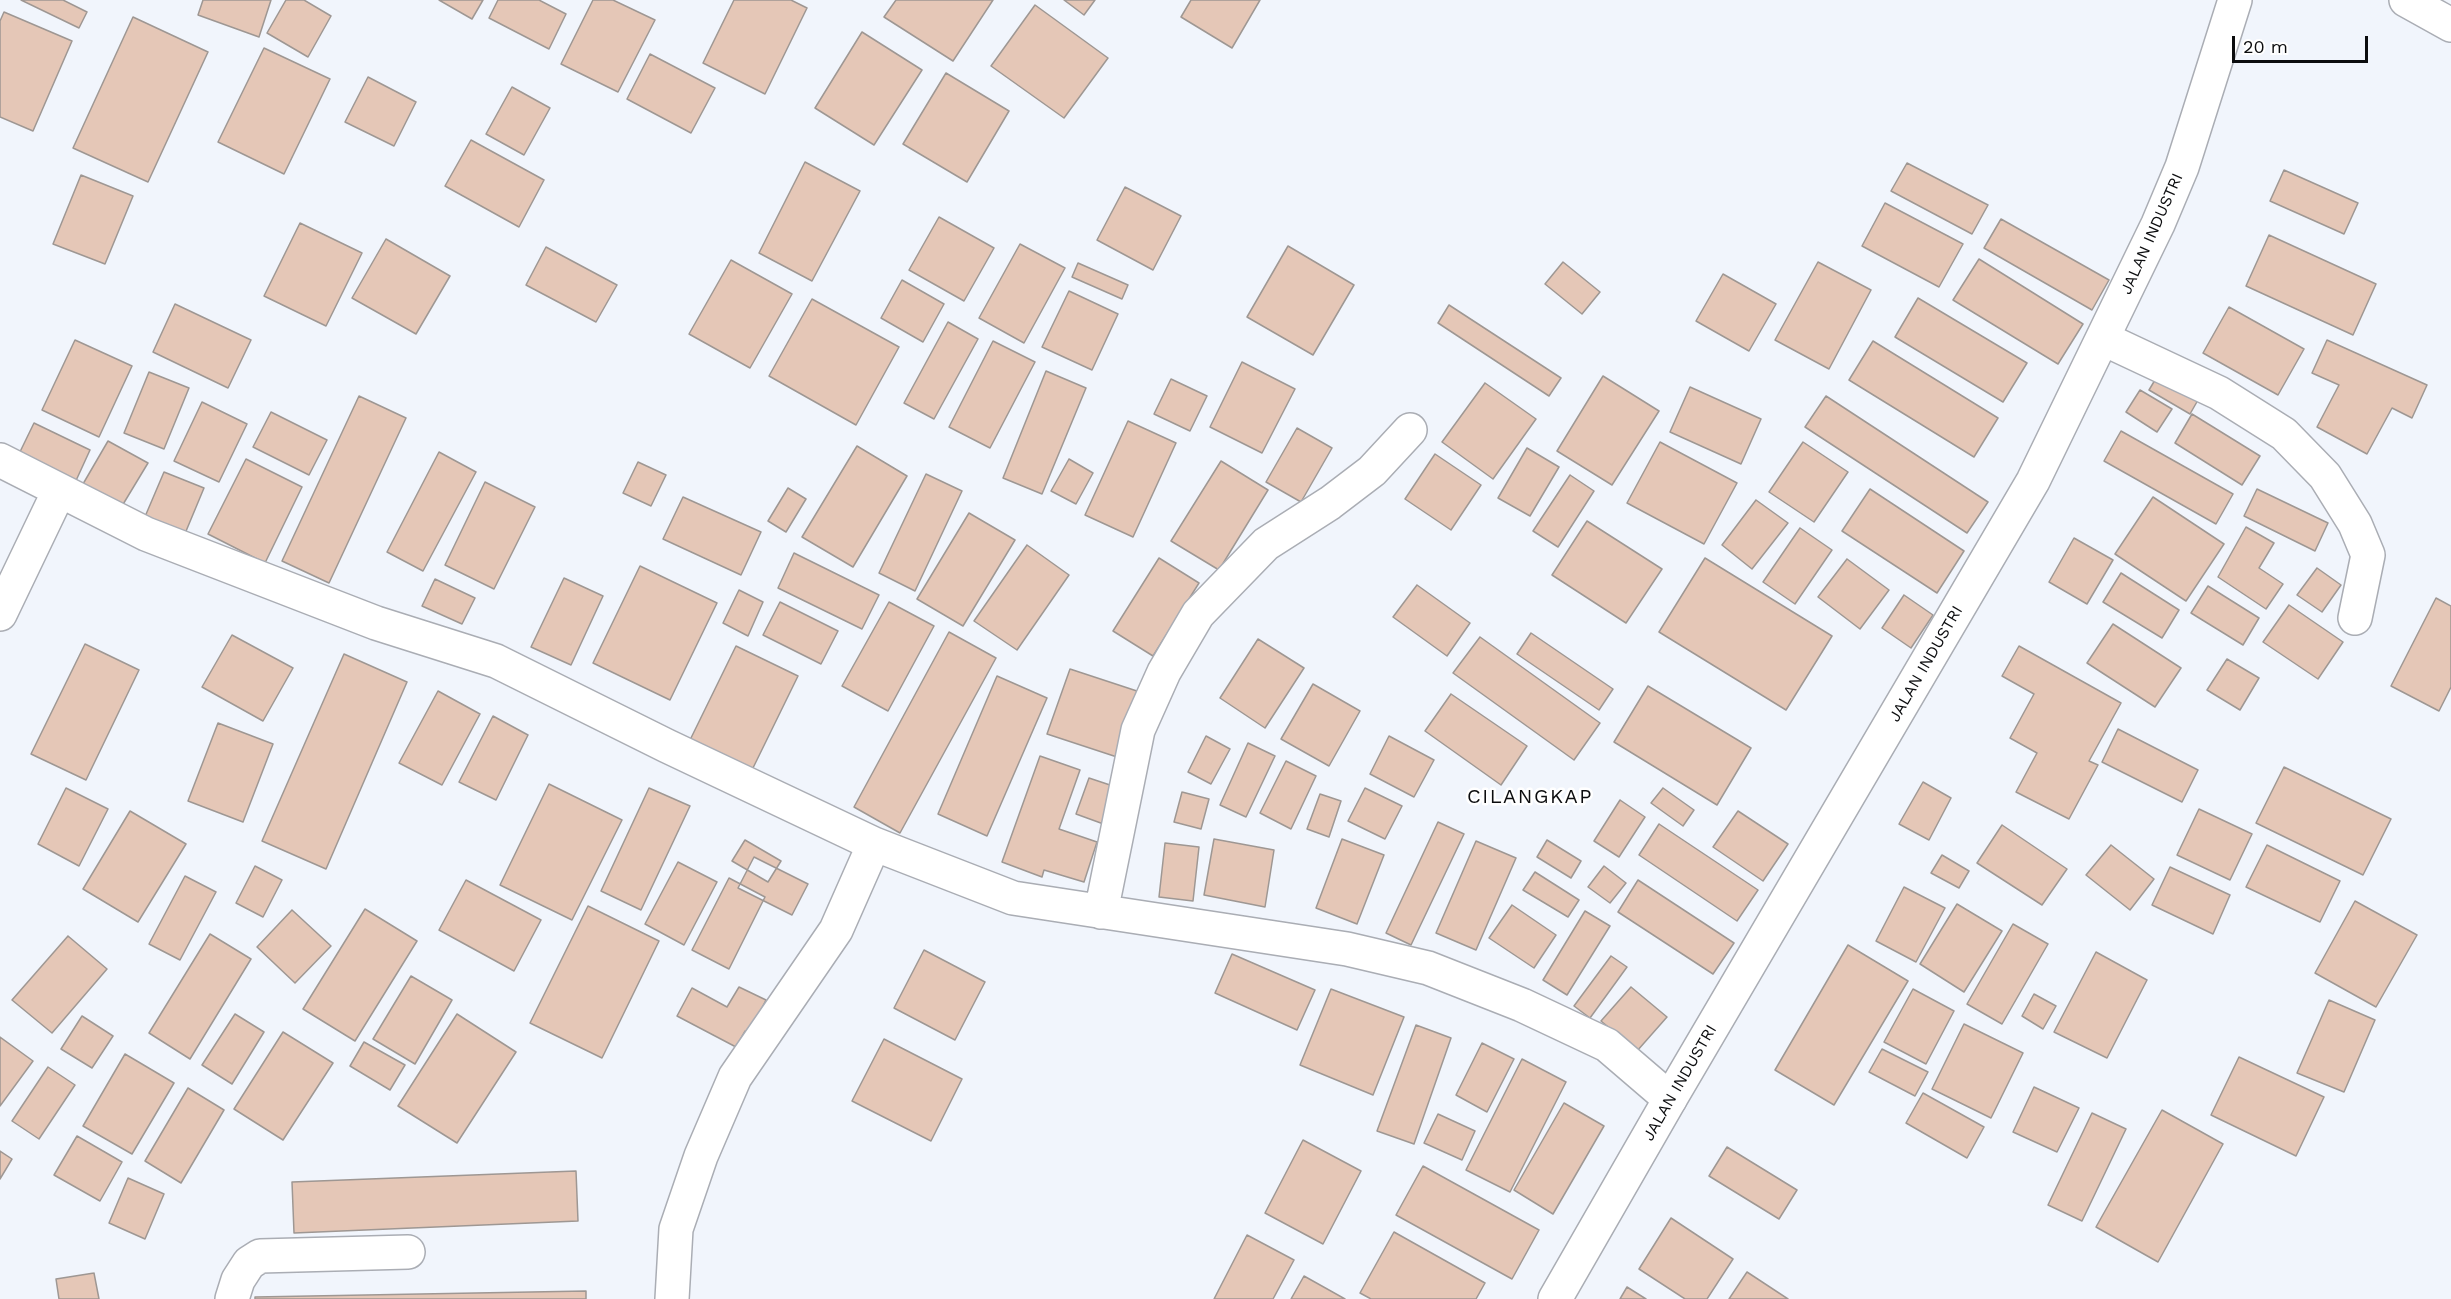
<!DOCTYPE html>
<style>
body{margin:0}
#map{position:relative;width:2451px;height:1299px;overflow:hidden;background:#f1f5fc;font-family:"Work Sans",sans-serif}
canvas{display:block}
.scale{position:absolute;left:2232px;top:36px;width:136px;height:27px;box-sizing:border-box;border:3px solid #0b0c0e;border-top:0;padding-left:8px;font-size:18px;line-height:21px;white-space:nowrap;color:#0b0c0e;-webkit-text-stroke:4px #fff;paint-order:stroke}
</style>
<div id="map">
<canvas width="2451" height="1299"></canvas>
<div class="scale">20 m</div>
</div>
<script>
const ctx = document.querySelector('canvas').getContext('2d');
ctx.lineJoin = 'round';
function fill(path, color) { ctx.fillStyle = color; ctx.fill(path, 'evenodd'); }
const poly = rows => new Path2D(rows.map(r => 'M' + r).join(''));
function strokePath(path, color, width, dash) { ctx.strokeStyle = color; ctx.lineWidth = width; ctx.lineCap = dash ? 'butt' : 'round'; ctx.setLineDash(dash || []); ctx.stroke(path); }
function label(font, color, halo, rows, align = 'center') {
  ctx.font = font + ' "Work Sans",sans-serif'; ctx.lineWidth = 5; ctx.setLineDash([]); ctx.textBaseline = 'middle'; ctx.strokeStyle = halo; ctx.fillStyle = color; for (const [text, x, y, turn = 0] of rows) {
    ctx.save(); ctx.translate(x, y); ctx.rotate((+turn || 0) * Math.PI / 180); ctx.textAlign = isNaN(turn) ? turn : align; if (halo) ctx.strokeText(text, 0, 0); ctx.fillText(text, 0, 0); ctx.restore();
  }
}
const building = poly([
 [21,0,63,0,87,12,79,28,21,0],
 [203,0,271,0,259,37,198,15,203,0],
 [286,0,304,0,331,16,308,57,267,33,286,0],
 [439,0,483,0,472,19,439,0],
 [498,0,539,0,566,14,549,49,489,18,498,0],
 [593,0,613,0,655,20,618,92,561,64,593,0],
 [734,0,791,0,807,8,765,94,703,63,734,0],
 [896,0,993,0,953,61,884,17,896,0],
 [1064,0,1095,0,1084,15,1064,0],
 [1191,0,1260,0,1232,48,1181,17,1191,0],
 [1035,5,1108,58,1064,118,991,66,1035,5],
 [4,12,72,41,33,131,0,117,0,21,4,12],
 [133,17,208,52,148,182,73,148,133,17],
 [862,32,922,70,874,145,815,108,862,32],
 [264,48,330,79,284,174,218,142,264,48],
 [650,54,715,88,691,133,627,99,650,54],
 [946,73,1009,111,967,182,903,144,946,73],
 [368,77,416,102,394,146,345,122,368,77],
 [512,87,550,108,524,155,486,134,512,87],
 [471,140,544,180,519,227,445,186,471,140],
 [805,162,860,191,812,281,759,253,805,162],
 [1907,163,1988,205,1972,234,1891,191,1907,163],
 [2284,170,2358,203,2344,234,2270,201,2284,170],
 [81,175,133,196,105,264,53,244,81,175],
 [1125,187,1181,216,1153,270,1097,240,1125,187],
 [1885,203,1963,244,1939,287,1862,246,1885,203],
 [939,217,994,248,964,301,909,270,939,217],
 [2001,219,2109,280,2092,310,1984,248,2001,219],
 [300,223,362,253,326,326,264,296,300,223],
 [2269,235,2376,284,2353,335,2246,286,2269,235],
 [386,239,450,276,416,334,352,298,386,239],
 [1020,244,1065,268,1024,343,979,318,1020,244],
 [1288,246,1354,285,1313,355,1247,317,1288,246],
 [546,247,617,285,596,322,526,285,546,247],
 [1979,259,2083,324,2058,364,1953,300,1979,259],
 [731,260,792,294,750,368,689,334,731,260],
 [1563,262,1600,292,1582,314,1545,284,1563,262],
 [1818,262,1871,290,1829,369,1775,340,1818,262],
 [1078,263,1128,285,1122,299,1072,277,1078,263],
 [1723,274,1776,304,1749,351,1696,321,1723,274],
 [902,280,944,304,923,342,881,318,902,280],
 [1069,291,1118,314,1092,370,1042,347,1069,291],
 [1918,298,2027,363,2003,402,1895,337,1918,298],
 [812,299,899,347,856,425,769,376,812,299],
 [175,304,251,340,228,388,153,352,175,304],
 [1449,305,1561,378,1549,396,1438,323,1449,305],
 [2229,307,2304,349,2278,395,2203,353,2229,307],
 [948,322,978,339,934,419,904,403,948,322],
 [75,340,132,366,99,437,42,410,75,340],
 [2327,340,2427,385,2412,418,2392,408,2367,454,2317,427,2339,385,2312,373,2327,340],
 [993,341,1035,362,990,448,949,427,993,341],
 [1873,341,1998,418,1974,457,1849,380,1873,341],
 [1242,362,1295,389,1262,453,1210,427,1242,362],
 [2161,370,2202,393,2190,414,2149,390,2161,370],
 [1046,371,1086,388,1042,494,1003,478,1046,371],
 [149,372,189,388,164,449,124,433,149,372],
 [1603,376,1659,411,1612,485,1557,451,1603,376],
 [1171,379,1207,396,1190,431,1154,414,1171,379],
 [1485,383,1536,419,1493,479,1442,442,1485,383],
 [1690,387,1761,419,1741,464,1670,432,1690,387],
 [2140,390,2172,409,2157,432,2126,412,2140,390],
 [359,396,406,418,329,583,282,561,359,396],
 [1826,396,1988,502,1967,533,1805,427,1826,396],
 [202,402,247,424,219,482,174,461,202,402],
 [271,412,327,440,309,475,253,447,271,412],
 [2192,414,2260,456,2242,485,2175,443,2192,414],
 [1128,421,1176,443,1133,537,1085,515,1128,421],
 [34,423,90,450,74,485,17,458,34,423],
 [1297,428,1332,448,1301,502,1266,482,1297,428],
 [2121,431,2233,494,2216,524,2104,461,2121,431],
 [108,441,148,463,122,506,83,484,108,441],
 [1660,442,1737,483,1704,544,1627,503,1660,442],
 [1803,442,1848,472,1814,522,1769,492,1803,442],
 [857,446,907,476,853,567,802,537,857,446],
 [1527,448,1559,467,1530,516,1498,498,1527,448],
 [439,452,476,472,423,571,387,552,439,452],
 [1435,454,1481,485,1451,530,1405,499,1435,454],
 [246,459,302,487,265,563,208,534,246,459],
 [1069,459,1093,473,1076,504,1051,491,1069,459],
 [1221,461,1268,490,1219,570,1171,541,1221,461],
 [638,462,666,475,651,506,623,493,638,462],
 [164,472,204,488,184,536,144,519,164,472],
 [926,474,962,491,915,591,879,573,926,474],
 [1570,475,1594,491,1558,547,1533,531,1570,475],
 [485,482,535,507,494,589,445,565,485,482],
 [788,488,806,499,786,532,768,521,788,488],
 [1870,489,1964,551,1937,593,1842,531,1870,489],
 [2257,489,2328,523,2315,551,2244,516,2257,489],
 [683,497,761,532,741,575,663,539,683,497],
 [2153,497,2224,544,2186,601,2115,554,2153,497],
 [1756,500,1788,523,1752,569,1722,545,1756,500],
 [969,513,1015,540,963,626,917,599,969,513],
 [1587,521,1662,569,1626,623,1552,575,1587,521],
 [2246,527,2274,543,2259,568,2283,584,2266,609,2218,577,2246,527],
 [1800,528,1832,550,1795,604,1763,582,1800,528],
 [2074,538,2113,560,2087,604,2049,582,2074,538],
 [1027,545,1069,575,1017,650,974,621,1027,545],
 [794,553,879,595,862,629,778,588,794,553],
 [1159,558,1199,583,1153,656,1113,631,1159,558],
 [1705,558,1832,636,1786,710,1659,632,1705,558],
 [1847,559,1889,590,1860,629,1818,597,1847,559],
 [640,566,717,603,670,700,593,663,640,566],
 [2317,568,2341,585,2322,612,2297,595,2317,568],
 [2121,573,2179,610,2162,638,2103,602,2121,573],
 [564,578,603,596,571,665,531,647,564,578],
 [435,579,475,598,462,624,422,606,435,579],
 [1417,585,1470,623,1447,656,1393,617,1417,585],
 [2208,586,2259,618,2243,645,2191,613,2208,586],
 [739,590,763,602,748,636,723,623,739,590],
 [1904,595,1933,615,1911,648,1882,628,1904,595],
 [2436,598,2451,606,2451,687,2439,711,2391,686,2436,598],
 [780,602,838,631,821,664,763,635,780,602],
 [889,602,934,626,888,711,842,686,889,602],
 [2289,605,2343,642,2318,679,2263,642,2289,605],
 [2113,624,2181,668,2155,707,2087,663,2113,624],
 [949,632,996,658,900,833,854,807,949,632],
 [1531,633,1613,689,1599,710,1517,654,1531,633],
 [232,635,293,668,263,721,202,687,232,635],
 [1480,637,1600,723,1574,760,1453,673,1480,637],
 [1258,639,1304,668,1265,728,1220,698,1258,639],
 [85,644,139,670,86,780,31,754,85,644],
 [736,646,798,676,752,770,690,740,736,646],
 [2019,646,2121,703,2089,761,2098,765,2069,819,2016,792,2037,753,2010,738,2034,694,2002,676,2019,646],
 [344,654,407,682,326,869,262,841,344,654],
 [2227,659,2259,678,2240,710,2207,690,2227,659],
 [1070,669,1143,693,1120,758,1047,734,1070,669],
 [997,676,1047,698,987,836,938,814,997,676],
 [1313,684,1360,711,1329,766,1281,739,1313,684],
 [1648,686,1751,748,1717,805,1614,742,1648,686],
 [438,691,480,714,442,785,399,763,438,691],
 [1451,694,1527,746,1501,785,1425,731,1451,694],
 [493,716,528,735,496,800,459,782,493,716],
 [218,723,273,744,243,822,188,801,218,723],
 [2118,729,2198,770,2182,802,2102,762,2118,729],
 [1206,736,1230,749,1211,784,1188,772,1206,736],
 [1389,736,1434,760,1414,797,1370,774,1389,736],
 [1248,743,1275,756,1246,817,1220,805,1248,743],
 [1040,756,1080,770,1059,829,1097,842,1084,882,1044,870,1042,877,1002,862,1040,756],
 [1286,761,1316,776,1291,829,1260,813,1286,761],
 [2284,767,2391,819,2363,875,2256,823,2284,767],
 [1089,778,1122,789,1109,826,1076,814,1089,778],
 [1923,782,1951,798,1929,840,1899,824,1923,782],
 [549,784,622,820,572,920,500,885,549,784],
 [66,788,108,809,79,866,38,844,66,788],
 [649,788,690,806,641,910,601,891,649,788],
 [1365,788,1402,806,1385,839,1348,821,1365,788],
 [1663,788,1694,810,1683,826,1651,803,1663,788],
 [1182,792,1209,799,1201,829,1174,822,1182,792],
 [1320,794,1341,801,1329,837,1307,829,1320,794],
 [1620,800,1645,817,1619,857,1594,841,1620,800],
 [2199,809,2252,834,2230,880,2177,855,2199,809],
 [130,811,186,844,138,922,83,889,130,811],
 [1738,811,1788,844,1763,881,1713,847,1738,811],
 [1438,822,1464,834,1411,945,1386,933,1438,822],
 [1659,824,1758,890,1737,921,1639,855,1659,824],
 [2002,825,2067,869,2042,905,1977,863,2002,825],
 [1214,839,1274,850,1265,907,1204,895,1214,839],
 [1342,839,1384,855,1357,924,1316,908,1342,839],
 [745,840,781,861,768,882,732,861,745,840],
 [1547,840,1581,861,1571,878,1537,857,1547,840],
 [1476,841,1516,858,1476,950,1436,933,1476,841],
 [1165,843,1199,847,1193,901,1159,897,1165,843],
 [2111,845,2154,879,2130,910,2086,875,2111,845],
 [2267,845,2340,881,2320,922,2246,887,2267,845],
 [1942,855,1969,871,1959,888,1931,873,1942,855],
 [754,857,808,884,792,915,738,888,754,857],
 [678,862,717,882,684,945,645,924,678,862],
 [255,866,282,880,263,917,236,903,255,866],
 [1604,866,1626,883,1610,903,1588,887,1604,866],
 [2170,867,2230,895,2213,934,2152,905,2170,867],
 [1535,872,1579,900,1568,917,1523,890,1535,872],
 [185,876,216,892,180,960,149,944,185,876],
 [729,878,765,897,729,969,692,950,729,878],
 [466,880,541,920,514,971,439,930,466,880],
 [1638,880,1734,943,1713,974,1618,912,1638,880],
 [1904,887,1945,908,1916,962,1876,941,1904,887],
 [2355,901,2417,935,2376,1007,2315,973,2355,901],
 [1957,904,2002,931,1964,992,1920,964,1957,904],
 [1512,905,1556,935,1534,968,1489,938,1512,905],
 [588,906,659,941,602,1058,530,1023,588,906],
 [365,909,417,941,355,1041,303,1009,365,909],
 [292,910,331,946,295,983,257,947,292,910],
 [1585,911,1610,926,1567,995,1543,980,1585,911],
 [2013,924,2048,944,2002,1024,1967,1004,2013,924],
 [210,934,251,959,190,1059,149,1033,210,934],
 [68,936,107,969,52,1033,12,1000,68,936],
 [1848,945,1908,981,1834,1105,1775,1070,1848,945],
 [924,950,985,982,955,1040,894,1008,924,950],
 [2096,952,2147,980,2107,1058,2054,1032,2096,952],
 [1232,954,1315,990,1297,1030,1215,993,1232,954],
 [1611,956,1627,967,1590,1018,1574,1006,1611,956],
 [411,976,452,1000,415,1064,373,1039,411,976],
 [739,987,766,1000,749,1033,745,1031,736,1047,677,1016,692,988,727,1007,739,987],
 [1631,987,1667,1017,1637,1051,1601,1021,1631,987],
 [1331,989,1404,1017,1373,1095,1300,1065,1331,989],
 [1913,989,1954,1011,1926,1064,1884,1042,1913,989],
 [2034,994,2056,1006,2043,1029,2022,1016,2034,994],
 [2329,1000,2375,1020,2344,1092,2297,1073,2329,1000],
 [235,1014,264,1032,232,1084,202,1065,235,1014],
 [457,1014,516,1052,457,1143,398,1106,457,1014],
 [82,1016,113,1036,92,1068,61,1049,82,1016],
 [1964,1024,2023,1053,1991,1118,1932,1089,1964,1024],
 [1416,1025,1451,1038,1414,1144,1377,1131,1416,1025],
 [283,1032,333,1063,283,1140,234,1109,283,1032],
 [0,1037,33,1061,0,1106,0,1037],
 [884,1039,962,1079,931,1141,852,1101,884,1039],
 [364,1042,405,1065,390,1090,350,1066,364,1042],
 [1482,1043,1514,1059,1487,1112,1456,1095,1482,1043],
 [1882,1049,1928,1072,1915,1096,1869,1072,1882,1049],
 [125,1054,174,1083,132,1154,83,1126,125,1054],
 [2239,1057,2324,1097,2296,1156,2211,1115,2239,1057],
 [1522,1059,1566,1082,1510,1192,1466,1170,1522,1059],
 [48,1067,75,1085,39,1139,12,1121,48,1067],
 [2034,1087,2079,1108,2057,1152,2013,1132,2034,1087],
 [188,1088,224,1110,181,1183,145,1161,188,1088],
 [1923,1093,1984,1127,1967,1158,1906,1123,1923,1093],
 [1564,1103,1604,1126,1553,1214,1514,1190,1564,1103],
 [2162,1110,2223,1144,2158,1262,2096,1227,2162,1110],
 [2092,1113,2126,1129,2082,1221,2048,1205,2092,1113],
 [1438,1114,1475,1131,1462,1160,1424,1143,1438,1114],
 [77,1136,122,1162,100,1201,54,1175,77,1136],
 [1303,1140,1361,1171,1323,1244,1265,1213,1303,1140],
 [1727,1147,1797,1190,1779,1219,1709,1176,1727,1147],
 [0,1151,12,1159,0,1179,0,1151],
 [1423,1166,1539,1230,1512,1279,1396,1215,1423,1166],
 [576,1171,578,1221,294,1233,292,1182,576,1171],
 [128,1178,164,1194,145,1239,109,1223,128,1178],
 [1671,1218,1733,1259,1707,1299,1685,1299,1639,1269,1671,1218],
 [1394,1232,1485,1283,1476,1299,1371,1299,1360,1293,1394,1232],
 [1247,1235,1294,1260,1273,1299,1214,1299,1247,1235],
 [1747,1272,1788,1299,1729,1299,1747,1272],
 [94,1273,99,1299,59,1299,56,1279,94,1273],
 [1304,1276,1345,1299,1291,1299,1304,1276],
 [1627,1287,1646,1299,1620,1299,1627,1287],
 [586,1291,586,1299,255,1299,255,1297,586,1291]
]);
fill(building, '#e5c7b7');
strokePath(building, '#9e9793', 1.5);
const street = poly([
 [2406,0,2451,25],
 [2104,339,2219,393,2284,434,2325,476,2355,524,2368,555,2355,618],
 [0,460,146,534,376,623,496,661,667,746,874,844,1013,898,1347,949,1428,968,1522,1005,1607,1045,1670,1099],
 [0,614,59,491],
 [1101,912,1138,730,1164,672,1198,614,1266,544,1330,503,1372,471,1410,430],
 [232,1299,238,1280,249,1263,260,1256,408,1252],
 [672,1299,676,1229,701,1156,735,1077,836,930,874,844]
]);
const primary = poly([
 [1555,1299,1670,1099,2033,481,2158,224,2182,167,2235,0]
]);
strokePath(street, '#aaadb4', 36);
strokePath(primary, '#aaadb4', 36);
strokePath(street, '#fff', 33);
strokePath(primary, '#fff', 33);
label('16px', '#0b0c0e', '#fff', [
 ["JALAN INDUSTRI",2152,234,-66],
 ["JALAN INDUSTRI",1926,664,-60],
 ["JALAN INDUSTRI",1680,1083,-60]
]);
ctx.letterSpacing = '1.5px';
label('20px', '#0b0c0e', '#fff', [
 ["CILANGKAP",1530,797]
]);
ctx.letterSpacing = '0px';
</script>
